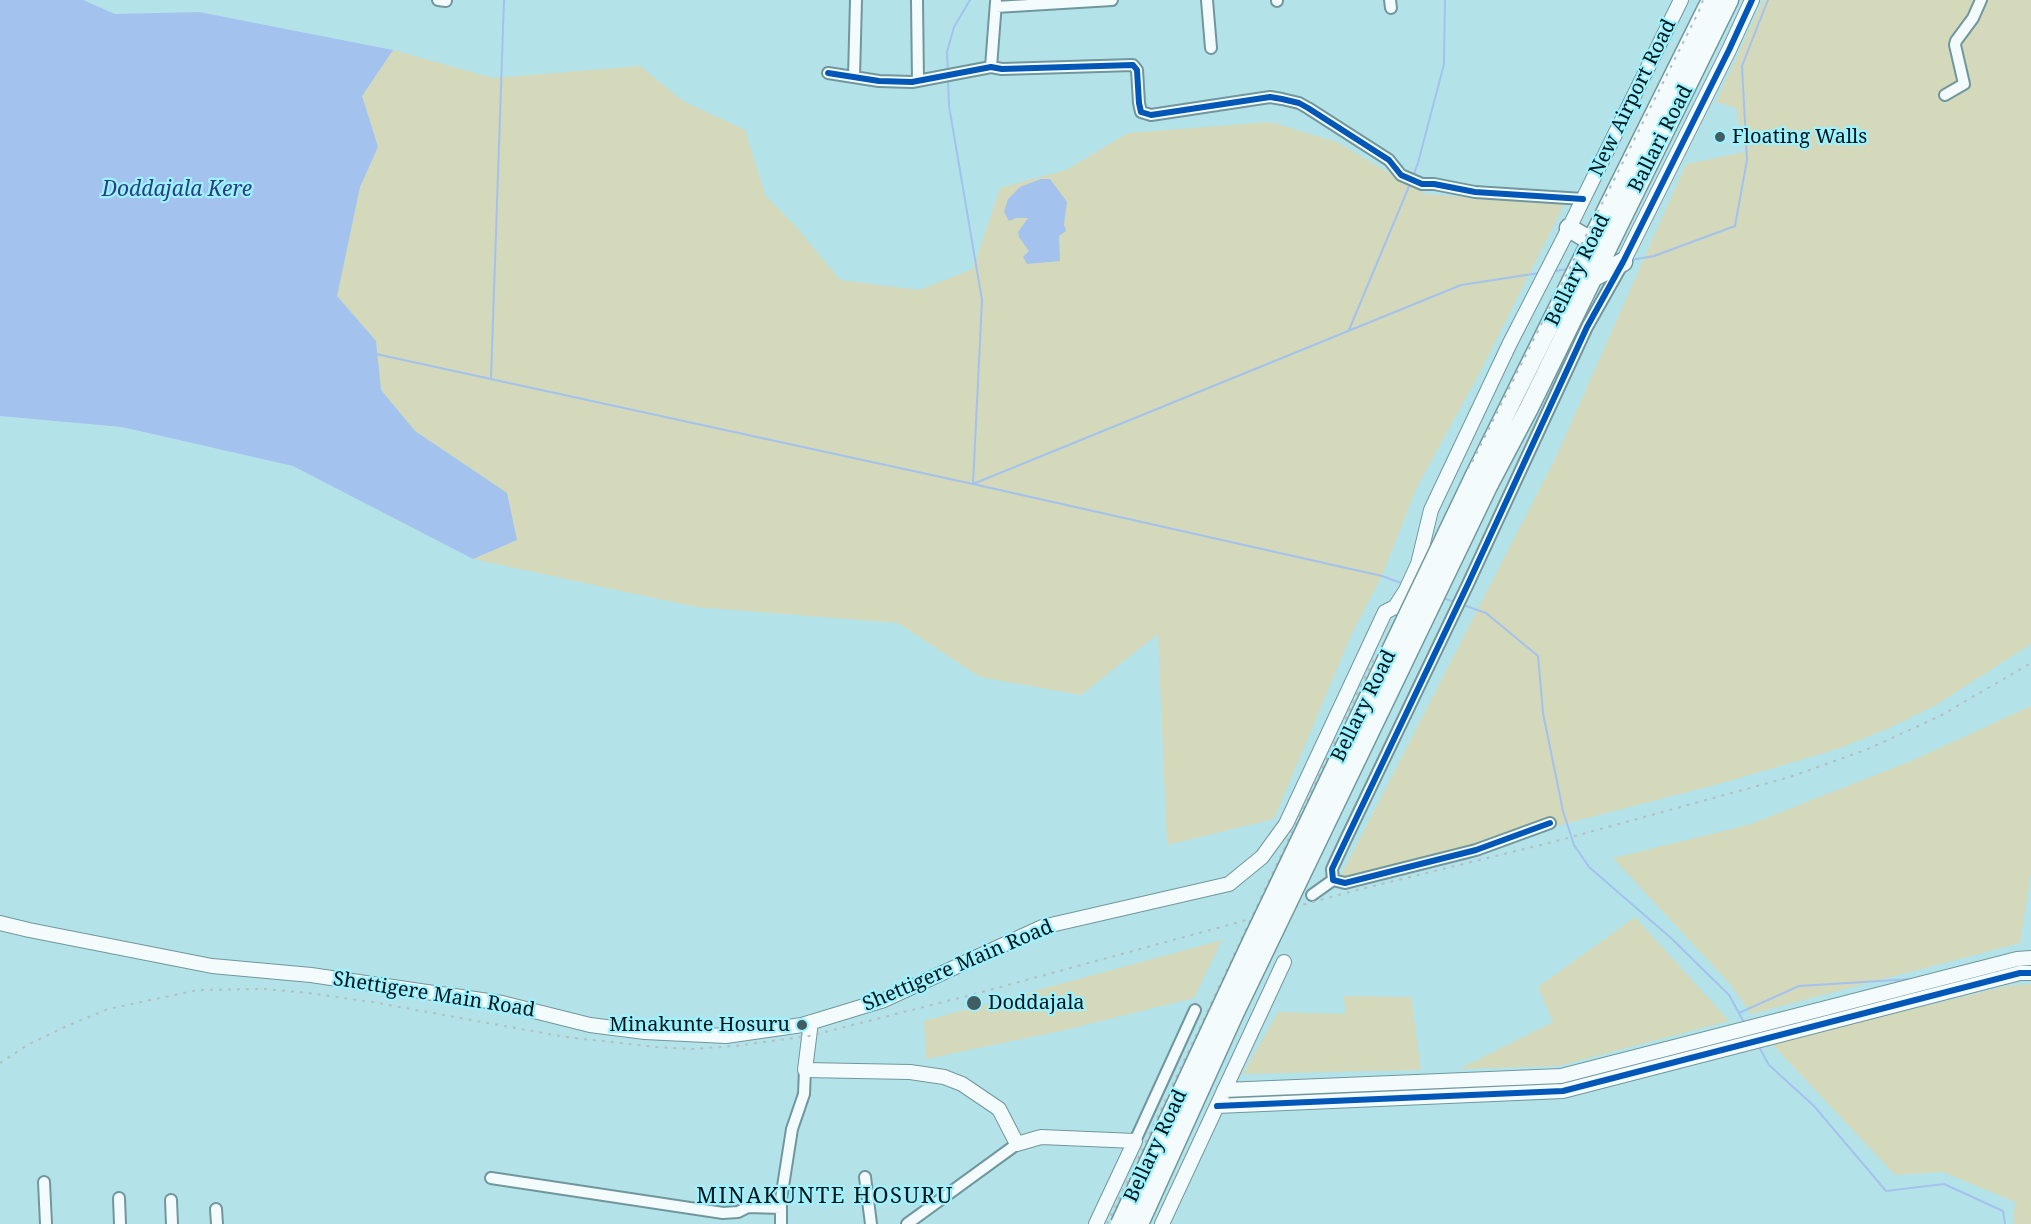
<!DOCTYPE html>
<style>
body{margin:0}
canvas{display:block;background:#b4e2e9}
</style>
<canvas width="2031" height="1224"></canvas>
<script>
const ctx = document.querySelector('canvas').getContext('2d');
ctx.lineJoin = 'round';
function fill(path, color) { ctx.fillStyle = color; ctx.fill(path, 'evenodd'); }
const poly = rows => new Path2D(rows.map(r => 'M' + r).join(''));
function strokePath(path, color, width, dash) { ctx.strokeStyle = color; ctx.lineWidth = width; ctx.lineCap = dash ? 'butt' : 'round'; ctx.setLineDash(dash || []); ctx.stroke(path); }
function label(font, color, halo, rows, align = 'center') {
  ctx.font = font + ' "Noto Serif",serif'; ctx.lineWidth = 4.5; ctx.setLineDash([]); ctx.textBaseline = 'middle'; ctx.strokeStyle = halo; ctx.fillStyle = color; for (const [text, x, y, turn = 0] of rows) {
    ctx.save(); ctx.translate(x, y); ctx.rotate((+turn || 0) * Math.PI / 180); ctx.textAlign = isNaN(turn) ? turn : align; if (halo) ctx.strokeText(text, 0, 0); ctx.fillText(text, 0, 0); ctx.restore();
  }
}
fill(poly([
 [1763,0,2031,0,2031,644,1936,705,1887,729,1837,749,1726,782,1337,883,1556,457,1686,164,1745,152,1736,108,1716,102],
 [393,50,493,78,640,66,683,101,745,130,765,195,797,228,840,280,919,290,973,269,1000,188,1066,170,1128,133,1270,122,1337,142,1425,194,1564,205,1479,374,1417,487,1382,576,1352,633,1274,819,1167,845,1158,634,1081,695,980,677,898,623,696,607,473,559,516,540,507,493,415,431,381,390,376,341,337,296,360,187,378,147,362,96],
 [2031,706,2031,872,2020,943,1751,1014,1731,985,1613,858,1748,825,1911,761],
 [1635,917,1729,1021,1558,1066,1459,1069,1553,1022,1538,987],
 [1222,940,1194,998,1065,1030,926,1059,924,1021],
 [2031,984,2031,1224,2013,1224,2015,1202,1943,1172,1895,1175,1772,1044,2007,986],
 [1344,996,1411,997,1421,1070,1243,1074,1278,1012,1345,1014]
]), '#d3d9ba');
fill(poly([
 [0,0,83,0,115,14,199,12,393,50,362,96,378,147,360,187,337,296,376,341,381,390,415,431,507,493,517,540,473,559,293,466,122,427,0,416],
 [1041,179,1050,179,1067,202,1064,224,1066,231,1059,236,1060,261,1027,264,1023,257,1029,251,1019,237,1018,232,1028,218,1016,218,1009,221,1004,212,1008,199,1020,187]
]), '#a4c2ee');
strokePath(poly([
 [948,73,947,52,954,27,970,0],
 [948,78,949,106,982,300,973,484,1461,285,1539,273],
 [1413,176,1418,163,1444,64,1445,0],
 [1631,260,1654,256,1735,226,1747,160,1742,66,1768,0],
 [1554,271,1569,269],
 [1349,330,1410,184],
 [376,354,973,484,1382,576,1404,584],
 [491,378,504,0],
 [1443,598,1455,602],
 [1463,605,1486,613,1538,656,1543,713,1563,811,1574,845,1589,867,1671,938,1729,995,1745,1024],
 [1739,1013,1799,986,1912,979],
 [1759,1047,1769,1065,1814,1106,1886,1191,1944,1184,2003,1211,2005,1224]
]), '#a4c2ee', 2);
const street = poly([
 [438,0,446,1],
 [917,0,918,81],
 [1207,0,1211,48],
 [1277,0,1277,1],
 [1390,0,1391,8],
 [996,7,1112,0],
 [991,67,996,2],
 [828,73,879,81,912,82,991,67,1002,69,1133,65,1137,70,1139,103,1141,112,1151,115,1270,97,1282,99,1299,103,1308,108,1389,160,1401,175,1422,184,1434,184,1475,192,1583,199],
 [854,77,856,0],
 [1945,95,1964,84,1955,45,1956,41,1973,18,1981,0],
 [1550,823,1476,850,1345,883,1333,880,1332,869,1345,841,1468,584,1587,327,1622,265],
 [1312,895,1333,880],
 [1135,1141,1195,1010],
 [865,1177,871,1224],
 [491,1178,723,1213,738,1212,748,1207,781,1208],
 [44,1182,46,1224],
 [119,1198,120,1224],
 [171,1200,172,1224],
 [216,1209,217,1224],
 [781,1224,781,1199,792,1129,804,1094,805,1070],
 [907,1224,1017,1144]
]);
const secondary = poly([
 [1623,262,1729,50,1752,0],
 [0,923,29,930,212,966,311,975,502,1003,590,1025,645,1032,726,1036,802,1025,884,1000,1042,927,1229,884,1262,857,1286,824,1385,612,1395,607,1406,590,1418,564,1431,510,1510,343,1569,228,1681,0],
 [811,1022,805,1070,910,1072,944,1077,962,1084,999,1109,1017,1144,1041,1137,1135,1141,1096,1224],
 [1224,1090,1561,1076,2017,959,2031,958],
 [1217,1106,1563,1091,2020,973,2031,973],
 [1162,1224,1284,962]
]);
const highway = poly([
 [1569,228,1591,241],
 [1592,278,1623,262],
 [1475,475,1711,0],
 [1489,484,1529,408,1729,0]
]);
strokePath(street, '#70979d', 14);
strokePath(secondary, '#70979d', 16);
strokePath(highway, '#70979d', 21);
strokePath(street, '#f4fbfc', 10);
strokePath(secondary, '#f4fbfc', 14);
strokePath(highway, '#f4fbfc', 18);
strokePath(poly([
 [1456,494,1699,11,1703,0],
 [0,1063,29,1044,67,1026,108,1009,198,990,265,989,308,993,372,1002,565,1037,656,1047,692,1049,735,1046,809,1036,971,995,1357,890,1553,842,1790,777,1868,749,1940,716,2031,663],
 [1107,1224,1376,654]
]), '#b3bfc1', 2, [3, 6]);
const highwayBridge = poly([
 [1120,1224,1253,939,1475,475],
 [1139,1224,1235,1012,1489,484]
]);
strokePath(highwayBridge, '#70979d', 21, []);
strokePath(highwayBridge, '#f4fbfc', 18);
strokePath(poly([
 [828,73,879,81,912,82,991,67,1002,69,1133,65,1137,70,1139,103,1141,112,1151,115,1270,97,1282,99,1299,103,1308,108,1389,160,1401,175,1422,184,1434,184,1475,192,1583,199],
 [1550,823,1476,850,1345,883,1333,880,1332,869,1468,584,1587,327,1623,262,1729,50,1752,0],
 [1217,1106,1563,1091,2020,973,2031,973]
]), '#0057b8', 6);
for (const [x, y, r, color] of [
 [1720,137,6,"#3f5d62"],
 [974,1003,8,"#3f5d62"],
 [802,1025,6,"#3f5d62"]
]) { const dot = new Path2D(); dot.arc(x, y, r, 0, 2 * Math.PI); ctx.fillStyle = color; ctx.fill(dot); strokePath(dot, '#9ef2ff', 2); }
label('20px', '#001619', '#9ef2ff', [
 ["New Airport Road",1633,98,-64],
 ["Ballari Road",1661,139,-63],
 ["Bellary Road",1578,270,-64],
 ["Bellary Road",1364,706,-64],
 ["Shettigere Main Road",958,966,-23],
 ["Shettigere Main Road",434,995,9],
 ["Bellary Road",1156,1146,-65]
]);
label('20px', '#001619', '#9ef2ff', [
 ["Floating Walls",1732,137],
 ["Doddajala",988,1003],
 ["Minakunte Hosuru",790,1025,"right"]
], 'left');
label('italic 21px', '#293e83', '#9ef2ff', [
 ["Doddajala Kere",177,190]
]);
ctx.letterSpacing = '1.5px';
label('22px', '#001619', '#9ef2ff', [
 ["MINAKUNTE HOSURU",825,1197]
]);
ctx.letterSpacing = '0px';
</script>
